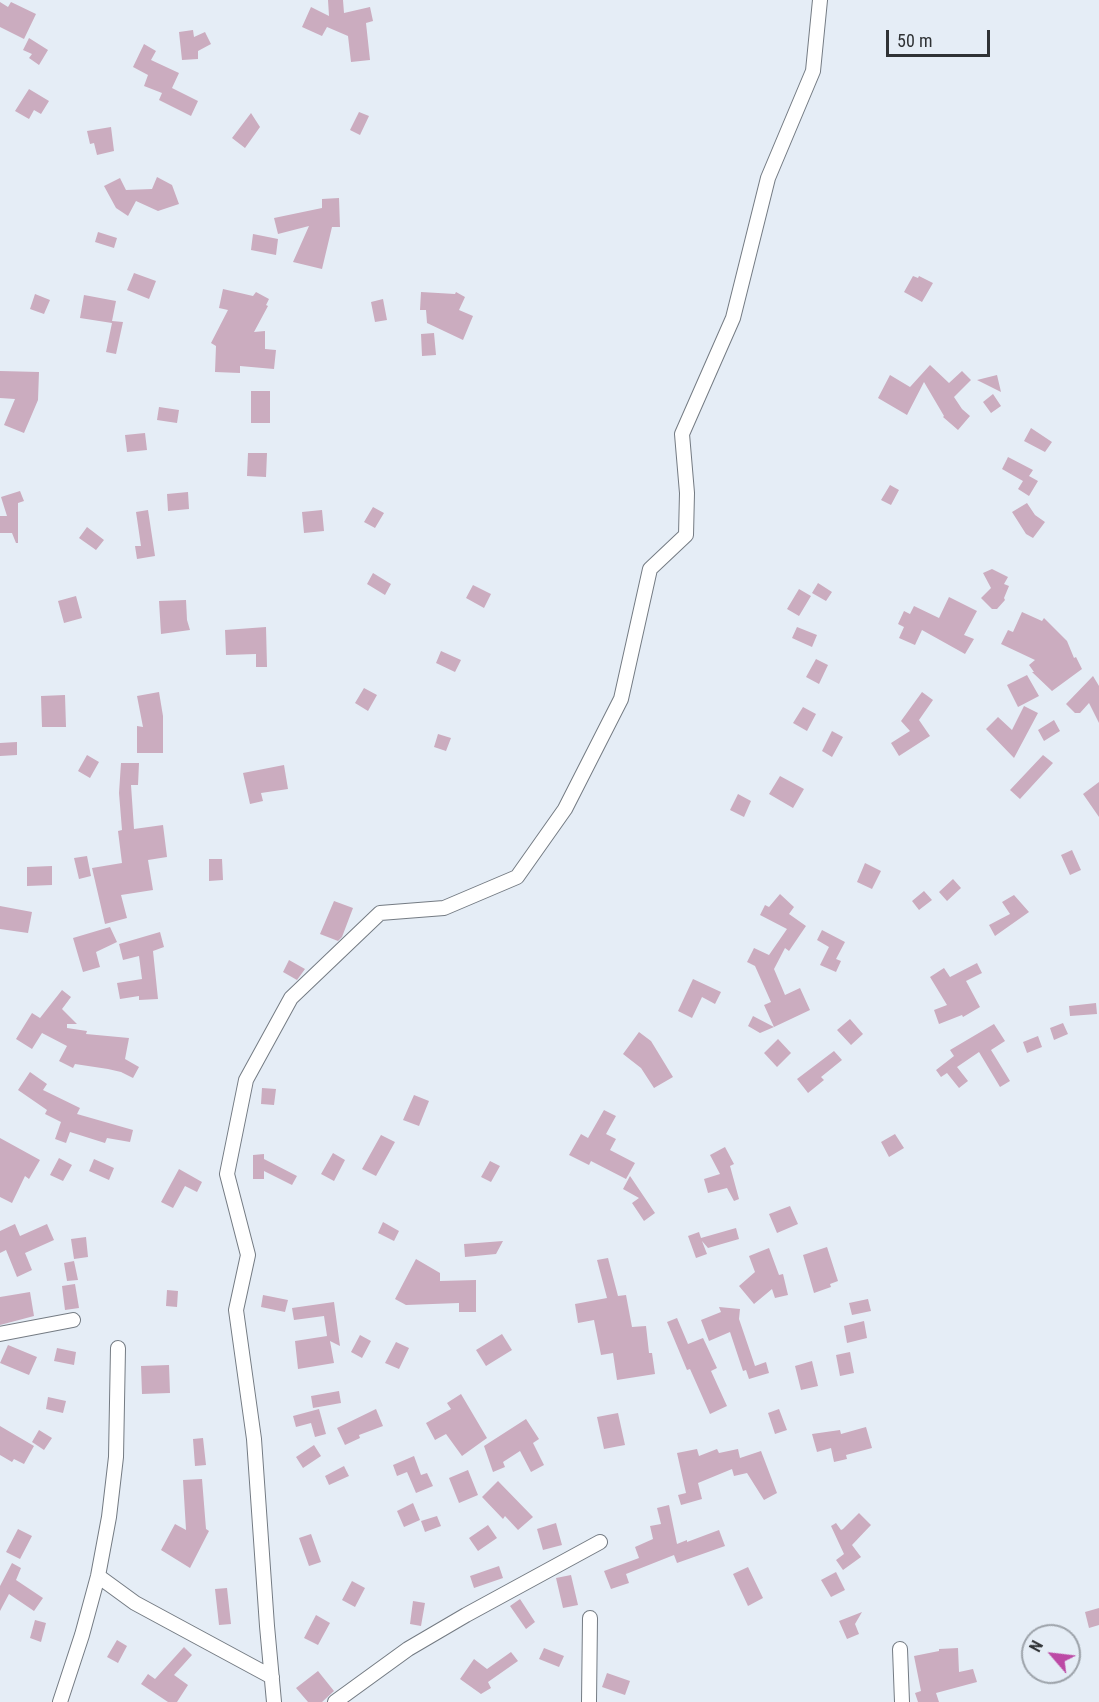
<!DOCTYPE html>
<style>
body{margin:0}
#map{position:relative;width:1099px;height:1702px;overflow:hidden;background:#e5edf6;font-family:"Roboto Condensed",sans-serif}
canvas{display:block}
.north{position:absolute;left:1021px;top:1624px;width:60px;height:60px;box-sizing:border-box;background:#e5edf6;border:2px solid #9ca2a9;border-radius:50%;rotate:298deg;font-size:16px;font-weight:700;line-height:24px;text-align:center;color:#2f3235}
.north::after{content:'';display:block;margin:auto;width:21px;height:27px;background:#bc4aa5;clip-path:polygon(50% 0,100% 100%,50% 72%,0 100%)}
.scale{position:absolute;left:886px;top:30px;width:104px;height:27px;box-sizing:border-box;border:3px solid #2f3235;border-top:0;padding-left:8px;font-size:18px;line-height:21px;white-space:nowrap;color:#2f3235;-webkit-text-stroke:4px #e5edf6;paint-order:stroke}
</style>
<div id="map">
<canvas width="1099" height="1702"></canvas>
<div class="north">N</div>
<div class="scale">50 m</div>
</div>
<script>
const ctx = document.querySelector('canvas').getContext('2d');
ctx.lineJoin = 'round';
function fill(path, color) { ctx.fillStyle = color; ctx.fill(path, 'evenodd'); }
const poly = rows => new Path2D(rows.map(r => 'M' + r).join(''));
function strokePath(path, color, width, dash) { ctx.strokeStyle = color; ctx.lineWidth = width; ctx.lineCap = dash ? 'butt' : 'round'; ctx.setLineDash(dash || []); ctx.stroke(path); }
fill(poly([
 [328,0,343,0,344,13,370,7,373,21,366,23,370,60,351,62,348,36,327,27,322,36,302,27,311,7,329,16],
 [0,2,8,7,11,2,36,14,24,39,0,27],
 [193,30,194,37,205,32,211,44,198,51,198,59,182,60,179,32],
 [29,38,48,50,39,65,29,58,32,54,23,50],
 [144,44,156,51,151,60,179,73,172,88,198,101,191,116,159,100,162,93,144,86,148,75,133,67],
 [29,89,49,101,41,114,34,110,29,119,15,111],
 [359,112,369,116,360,135,350,130],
 [251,113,260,127,245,148,232,138],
 [111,127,114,151,97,155,94,143,90,144,87,131],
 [157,177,172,185,179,204,158,211,136,201,128,216,116,208,104,186,120,178,126,190,152,189],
 [339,198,340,227,332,227,322,269,293,262,309,226,278,234,274,218,322,208,322,199],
 [98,232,117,238,114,248,95,242],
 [253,234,278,239,276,255,251,250],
 [134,273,156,281,149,299,127,290],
 [913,276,918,278,919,276,933,283,922,302,904,292],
 [223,289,253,296,256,292,269,299,266,305,268,306,254,332,265,331,265,349,276,350,274,369,240,366,240,373,215,372,216,346,211,343,228,310,219,308],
 [421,292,455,294,456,292,465,297,459,310,473,316,463,340,427,323,426,310,420,310],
 [35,294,50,300,44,314,30,309],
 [84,295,116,301,112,321,123,322,116,354,106,352,112,323,80,318],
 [383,299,387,320,375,322,371,302],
 [434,333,436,355,422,356,421,334],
 [930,365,949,383,962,371,971,380,954,397,962,409,970,416,958,430,943,417,944,416,924,382,907,415,878,398,890,375,910,387],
 [0,371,39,372,38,400,24,433,4,425,15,399,0,398],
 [997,375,1001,392,977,380],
 [251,391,270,391,270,423,251,423],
 [993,394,1001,406,991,413,983,402],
 [159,407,179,410,177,423,157,420],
 [1031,428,1052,442,1045,452,1024,441],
 [145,433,147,450,127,452,125,435],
 [248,453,267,453,266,477,247,476],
 [1008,457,1033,470,1029,476,1038,481,1029,496,1018,489,1023,481,1002,469],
 [890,485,899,490,891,505,881,500],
 [20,491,24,501,18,503,18,543,16,543,12,533,0,533,0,516,7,516,1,497],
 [188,492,189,509,168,511,167,494],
 [1027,503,1035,515,1045,522,1033,538,1026,534,1012,512],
 [373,507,384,513,375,528,364,522],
 [148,510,155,556,137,559,135,546,141,546,136,512],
 [322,510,324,531,304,533,302,512],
 [87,527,104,540,96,550,79,538],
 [992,569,1008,577,1004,584,1009,586,1004,598,1005,600,997,609,992,609,981,598,991,588,983,573],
 [373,573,391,584,385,595,367,584],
 [818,583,832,592,826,601,812,593],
 [473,585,491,594,484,608,466,598],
 [799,589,811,596,799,616,787,609],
 [76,596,82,618,64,623,58,601],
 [949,597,977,611,964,635,974,639,965,654,922,630,915,645,899,638,904,627,898,624,904,611,910,614,914,606,939,618],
 [186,600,187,620,190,630,161,634,159,601],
 [1022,612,1042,621,1044,618,1067,641,1074,658,1076,657,1082,669,1052,691,1032,672,1034,672,1029,665,1035,660,1001,644,1008,630,1013,632],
 [266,627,267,667,256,667,256,654,226,655,225,630],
 [797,627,817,635,812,647,792,638],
 [441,651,461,660,455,672,436,663],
 [816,659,828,665,819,684,806,677],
 [1027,675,1039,696,1018,707,1007,685],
 [1093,676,1099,686,1099,723,1089,703,1080,713,1075,713,1066,704],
 [364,688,377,695,368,711,355,703],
 [159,692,163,716,163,753,137,753,137,726,143,727,137,696],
 [922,692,933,700,919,720,930,736,899,756,891,743,910,731,901,721],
 [65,695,66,727,42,727,41,696],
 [1024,706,1038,713,1014,758,986,729,998,717,1012,730],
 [803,707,816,714,807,731,793,723],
 [1054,720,1060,731,1044,741,1038,730],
 [832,731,843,737,832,757,822,751],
 [438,734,451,738,446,751,434,747],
 [17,742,17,755,0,756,0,743],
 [87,755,99,762,90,778,78,771],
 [1043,755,1053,763,1020,799,1010,790],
 [121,763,139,763,138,785,131,785,134,829,163,825,167,857,148,860,153,890,121,895,127,918,105,924,92,868,122,863,118,831,122,830,119,793],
 [284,765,288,789,261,793,263,801,250,804,243,773],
 [780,776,804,789,793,808,769,794],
 [1099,782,1099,817,1083,794],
 [738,794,751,801,744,817,730,810],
 [1072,850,1081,870,1070,875,1061,855],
 [87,856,91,876,79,879,74,858],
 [209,859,222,859,223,880,209,881],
 [865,863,881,871,872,889,857,882],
 [52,866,52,885,27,886,27,867],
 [953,879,961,888,947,901,939,892],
 [924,891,932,900,919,910,912,901],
 [780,894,794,907,789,914,806,926,789,951,785,948,774,969,785,995,800,988,810,1010,774,1027,764,1005,771,1002,755,966,747,962,754,948,769,955,787,929,760,915,765,905,769,907],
 [1014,895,1029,912,995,936,989,925,1010,914,1002,902],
 [334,901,353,908,342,937,338,941,320,934],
 [0,906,32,912,28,933,0,929],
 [110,927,117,942,96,952,100,967,83,972,73,938],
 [822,930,845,942,836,959,841,961,836,972,820,965,829,947,817,940],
 [160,932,164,947,153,951,158,999,139,1000,139,996,120,999,117,983,142,979,139,956,123,960,119,944],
 [289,960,305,969,297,980,283,972],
 [977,963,982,973,966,981,980,1007,963,1017,962,1015,939,1024,934,1010,947,1005,930,977,944,968,950,977],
 [693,979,721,992,715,1004,702,997,692,1018,678,1011],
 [62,990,71,997,62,1009,77,1024,67,1024,67,1028,87,1031,86,1034,129,1038,125,1059,139,1067,133,1078,121,1072,108,1069,75,1064,73,1068,59,1061,67,1046,42,1033,32,1049,16,1039,32,1013,40,1018],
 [1096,1003,1097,1014,1070,1016,1069,1006],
 [753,1016,774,1027,760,1033,748,1026],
 [850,1019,863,1034,851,1045,837,1030],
 [1063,1023,1068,1034,1054,1040,1050,1028],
 [994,1024,1005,1041,991,1050,1010,1081,1000,1087,979,1052,957,1067,968,1081,959,1088,947,1073,941,1077,936,1070,954,1056,950,1050],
 [639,1032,651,1041,673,1077,654,1088,641,1068,623,1054],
 [1038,1036,1042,1047,1027,1053,1023,1042],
 [778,1039,791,1053,777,1067,764,1053],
 [834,1051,842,1060,821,1077,824,1080,808,1093,797,1079],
 [30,1072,47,1084,43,1090,80,1108,77,1114,133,1130,130,1142,107,1138,105,1143,70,1132,66,1143,55,1139,61,1122,45,1114,47,1110,18,1090],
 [262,1088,276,1089,274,1105,261,1104],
 [414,1095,429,1101,419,1126,403,1120],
 [604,1110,616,1116,606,1134,616,1139,610,1150,635,1163,626,1179,591,1161,589,1165,569,1155,581,1134,588,1138],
 [895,1134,904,1148,889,1157,881,1142],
 [381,1135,395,1142,376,1176,362,1169],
 [0,1138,40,1160,29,1179,25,1176,12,1203,0,1197],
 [725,1147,734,1164,730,1166,739,1199,734,1201,727,1188,708,1193,704,1179,720,1174,710,1155],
 [333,1153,345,1160,334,1181,321,1174],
 [264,1154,264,1159,297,1176,292,1185,264,1171,264,1179,253,1179,253,1155],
 [59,1158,72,1165,63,1181,50,1175],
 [94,1159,114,1168,109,1180,89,1171],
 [490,1161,500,1166,491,1182,481,1177],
 [179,1169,202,1182,197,1192,185,1186,173,1208,161,1202],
 [630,1176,655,1213,644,1221,632,1203,639,1198,623,1189],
 [790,1206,798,1224,777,1233,769,1214],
 [383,1222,399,1231,394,1241,378,1233],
 [15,1224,20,1236,47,1224,54,1240,25,1253,32,1270,17,1277,6,1250,0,1253,0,1231],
 [736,1228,739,1239,708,1248,702,1241,707,1254,696,1258,688,1236,699,1232,701,1238],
 [86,1237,88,1257,74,1259,71,1239],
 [503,1241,496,1254,465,1257,464,1244],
 [827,1247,838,1281,830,1284,831,1287,814,1293,803,1255],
 [769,1248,779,1275,783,1274,788,1295,775,1298,772,1289,754,1304,739,1286,755,1272,749,1256],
 [608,1258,618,1296,626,1295,632,1327,646,1326,649,1353,652,1353,655,1374,617,1380,613,1353,601,1355,594,1320,578,1323,575,1304,607,1298,597,1260],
 [416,1259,440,1273,440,1281,476,1280,476,1312,459,1312,459,1303,406,1305,395,1299],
 [74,1261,78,1280,67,1281,64,1263],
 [75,1284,79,1308,65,1310,62,1286],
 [167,1290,178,1291,177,1307,166,1306],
 [30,1292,34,1316,0,1325,0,1297],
 [263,1295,288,1300,285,1312,261,1307],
 [868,1299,871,1311,852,1315,849,1303],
 [334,1302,340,1346,330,1341,334,1363,298,1369,295,1341,327,1336,324,1316,294,1320,292,1308],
 [719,1307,740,1309,739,1319,755,1366,766,1362,769,1373,749,1379,746,1370,743,1371,730,1332,709,1341,701,1320,721,1312],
 [677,1318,688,1344,703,1338,717,1368,711,1371,727,1406,710,1414,690,1369,687,1370,667,1322],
 [864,1321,867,1338,847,1343,844,1326],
 [502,1334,512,1350,486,1366,476,1350],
 [360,1335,371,1341,362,1358,351,1352],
 [396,1342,409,1348,399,1369,385,1363],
 [8,1345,37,1357,29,1375,0,1363],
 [57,1348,76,1352,74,1365,54,1361],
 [850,1352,854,1373,840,1376,836,1355],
 [812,1361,818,1386,801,1390,795,1366],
 [169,1365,170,1393,142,1394,141,1366],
 [339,1391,341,1403,313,1408,311,1396],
 [461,1394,487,1438,462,1456,446,1434,435,1440,426,1423,451,1409,447,1403],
 [48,1397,66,1401,63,1413,46,1409],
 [319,1409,326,1434,315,1437,311,1423,296,1427,293,1416],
 [376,1409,383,1426,359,1435,360,1438,345,1445,337,1428],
 [779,1409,787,1430,775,1434,768,1413],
 [618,1413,625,1445,604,1449,597,1417],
 [526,1419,539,1439,533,1443,544,1465,531,1472,520,1451,503,1462,505,1467,493,1472,484,1446],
 [0,1426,34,1446,24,1464,14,1459,12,1462,0,1455],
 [866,1427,872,1448,846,1455,847,1459,834,1462,831,1448,817,1452,812,1434,840,1430,841,1434],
 [39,1430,52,1438,44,1450,32,1442],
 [203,1438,206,1465,195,1466,193,1439],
 [314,1445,321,1456,303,1468,296,1457],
 [697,1449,699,1456,717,1449,719,1453,738,1449,740,1458,761,1451,777,1493,764,1500,747,1473,734,1476,732,1469,698,1483,702,1499,681,1505,678,1495,686,1493,677,1453],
 [414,1456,421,1475,427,1473,433,1486,416,1493,407,1472,397,1476,393,1465],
 [344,1466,349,1476,329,1485,325,1476],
 [468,1470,478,1495,459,1503,449,1478],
 [202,1479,206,1529,209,1531,190,1568,161,1550,175,1524,186,1530,183,1480],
 [498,1481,533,1517,518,1530,505,1516,503,1519,482,1497],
 [413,1503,420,1520,404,1527,397,1511],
 [669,1505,677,1544,687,1540,687,1542,719,1530,725,1546,677,1563,674,1555,626,1574,629,1583,611,1589,604,1571,639,1558,635,1547,653,1539,650,1526,661,1524,657,1508],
 [859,1513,871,1525,852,1545,861,1557,843,1570,836,1560,844,1554,831,1526,836,1523,841,1530,843,1529],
 [437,1516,441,1526,425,1532,421,1521],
 [556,1523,562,1545,543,1550,537,1529],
 [488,1525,497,1538,478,1551,469,1538],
 [18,1529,32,1536,20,1559,6,1552],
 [311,1534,321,1562,309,1566,299,1538],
 [12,1563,21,1568,16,1580,43,1598,34,1611,9,1594,0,1611,0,1586],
 [499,1566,503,1578,474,1588,470,1576],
 [748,1567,763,1598,748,1606,733,1574],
 [836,1572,845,1590,831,1597,821,1580],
 [571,1575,578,1605,563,1608,556,1578],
 [352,1581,365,1588,355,1607,342,1600],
 [227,1588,231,1624,219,1625,215,1589],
 [520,1599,535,1622,526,1629,510,1606],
 [413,1601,425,1603,421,1626,410,1624],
 [1099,1608,1099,1625,1089,1628,1085,1612],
 [862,1612,855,1624,859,1634,847,1639,839,1621],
 [316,1615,330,1623,318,1645,304,1638],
 [35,1620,46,1623,41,1642,30,1638],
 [117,1640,127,1646,118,1663,107,1657],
 [184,1647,192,1655,174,1675,188,1685,177,1702,168,1702,141,1684,148,1674,155,1679],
 [544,1648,564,1656,559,1667,539,1659],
 [958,1648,959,1672,973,1669,977,1682,936,1693,939,1702,918,1702,915,1693,921,1691,914,1656,939,1651,939,1649],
 [511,1652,518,1661,488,1682,491,1688,481,1694,460,1679,474,1659,487,1669],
 [318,1671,334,1691,322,1702,308,1702,296,1688],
 [607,1673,630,1681,625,1695,602,1687]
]), '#cbacbf');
const minor = poly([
 [0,1334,73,1320],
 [98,1576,135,1603,272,1677],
 [900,1649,902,1702],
 [60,1702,82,1635,98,1576,109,1517,116,1457,118,1348],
 [274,1702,267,1626,254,1439,236,1310,248,1255,227,1174,246,1080,291,998,380,913,444,908,517,877,565,809,621,699,650,569,686,535,687,493,682,434,733,318,768,178,813,71,820,0],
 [335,1702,408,1649,466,1615,600,1542],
 [589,1702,590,1618]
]);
strokePath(minor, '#747b83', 16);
strokePath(minor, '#fff', 14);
</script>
